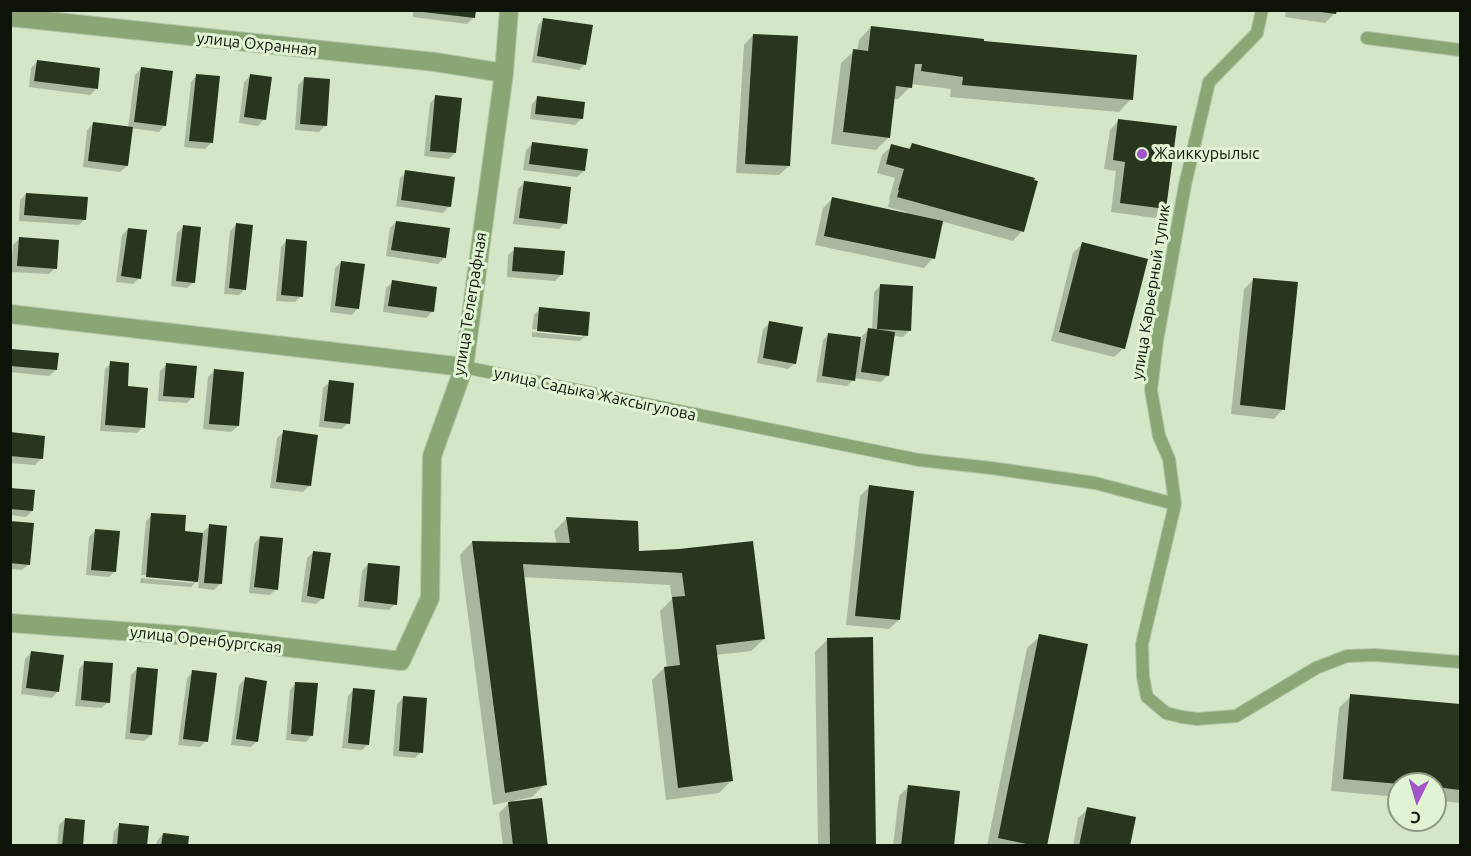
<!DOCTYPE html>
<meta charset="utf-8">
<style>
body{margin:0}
#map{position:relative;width:1471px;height:856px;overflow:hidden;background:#d3e6c6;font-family:Ubuntu,sans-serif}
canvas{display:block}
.frame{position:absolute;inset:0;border:12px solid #0e1409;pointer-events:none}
.north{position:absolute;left:1387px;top:772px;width:60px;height:60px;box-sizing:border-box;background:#e0f3d3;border:2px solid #8c9a82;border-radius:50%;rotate:185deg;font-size:16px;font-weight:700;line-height:24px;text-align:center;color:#0e1409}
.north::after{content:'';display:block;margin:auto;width:21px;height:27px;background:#a054c7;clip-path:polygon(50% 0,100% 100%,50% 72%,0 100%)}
</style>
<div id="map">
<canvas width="1471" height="856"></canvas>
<div class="frame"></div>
<div class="north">С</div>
</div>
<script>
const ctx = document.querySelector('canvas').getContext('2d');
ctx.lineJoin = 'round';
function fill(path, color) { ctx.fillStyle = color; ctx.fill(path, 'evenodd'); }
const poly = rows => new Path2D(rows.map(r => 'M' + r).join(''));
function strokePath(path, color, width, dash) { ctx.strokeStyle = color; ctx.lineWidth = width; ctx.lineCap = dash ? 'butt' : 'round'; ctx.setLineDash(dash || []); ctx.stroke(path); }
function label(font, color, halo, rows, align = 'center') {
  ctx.font = font + ' Ubuntu,sans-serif'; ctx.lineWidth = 6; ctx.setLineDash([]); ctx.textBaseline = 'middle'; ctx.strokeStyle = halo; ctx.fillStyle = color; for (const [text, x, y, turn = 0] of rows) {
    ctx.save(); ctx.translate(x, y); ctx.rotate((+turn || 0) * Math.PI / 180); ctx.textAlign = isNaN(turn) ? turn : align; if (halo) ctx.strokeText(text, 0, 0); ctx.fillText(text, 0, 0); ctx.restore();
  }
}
fill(poly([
 [413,10,474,10,473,18,467,24,413,17],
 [1286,10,1335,10,1335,13,1325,23,1285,17],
 [544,19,585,64,579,70,532,62,538,25],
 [871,27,1131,99,1119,112,950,97,951,89,911,84,910,87,898,99,893,99,889,137,876,150,831,144,841,63,854,51,857,51,859,40],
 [753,35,789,166,779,175,736,173,744,45],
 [37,62,96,89,90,95,29,87,31,68],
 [141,69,165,125,159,132,131,128,127,166,120,172,83,167,87,130,93,124,128,128,135,75],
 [197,75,211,143,205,149,184,147,191,82],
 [251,75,264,119,258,126,239,123,244,82],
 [304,79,326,125,319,132,295,130,298,85],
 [436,97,455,153,449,159,424,156,430,103],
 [538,97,581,119,575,125,530,119,532,104],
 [1119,120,1165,208,1155,218,1111,212,1116,171,1104,169,1110,130],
 [532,144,584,171,577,177,523,170,526,150],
 [912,144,1022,231,1013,241,941,221,933,258,924,268,815,245,823,208,833,198,906,214,906,212,888,207,890,200,889,199,895,178,877,173,882,155,892,146,907,150],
 [406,172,449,206,443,213,396,206,400,178],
 [524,183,565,223,559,229,513,224,518,189],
 [26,194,85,219,79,225,19,221,20,200],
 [396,222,445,257,438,264,386,256,390,228],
 [236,225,245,289,239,295,224,294,230,231],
 [183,227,194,282,187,288,171,286,177,233],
 [128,229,139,278,133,284,116,282,122,235],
 [20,238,55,268,49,274,11,272,13,245],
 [287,240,301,296,295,302,276,301,281,247],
 [1082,244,1124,348,1114,357,1051,341,1073,253],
 [515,249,561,275,555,281,507,277,508,255],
 [341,262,358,308,352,315,330,312,335,268],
 [1254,279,1283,409,1274,419,1231,414,1244,289],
 [393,282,432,312,426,318,383,312,386,288],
 [880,286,909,331,903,337,893,336,887,376,881,382,854,378,853,380,847,386,816,382,823,340,829,334,862,339,862,336,868,330,872,330,874,292],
 [540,309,586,335,580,341,532,337,532,332,583,337,583,334,532,329,534,315],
 [770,323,795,363,788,369,757,363,763,329],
 [12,351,56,370,49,376,10,372,10,352],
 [111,363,126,388,143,427,137,433,100,431,105,369],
 [166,365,193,397,187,403,158,401,160,371],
 [214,371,238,426,231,432,203,429,208,377],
 [330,382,348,423,342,429,319,427,323,388],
 [284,432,309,486,303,492,270,488,277,438],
 [10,434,41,459,35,465,10,463],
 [869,487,899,620,889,629,846,625,860,496],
 [10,490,32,511,26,517,10,515],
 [152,515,183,532,203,535,203,532,210,526,220,584,214,590,198,588,199,579,191,587,140,583,141,578,193,583,193,580,141,575,146,521],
 [567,518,638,552,680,551,764,639,751,651,716,655,731,781,719,793,666,800,652,680,664,668,667,668,660,611,672,599,670,585,522,577,545,784,532,797,513,801,513,803,546,846,503,846,499,813,511,801,493,805,460,555,472,542,557,545,554,531],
 [10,522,29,564,22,570,10,569],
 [96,530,115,571,109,577,86,575,89,537],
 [260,537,276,589,270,595,249,593,254,544],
 [314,552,323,598,316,604,301,602,307,558],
 [368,564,395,604,389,610,358,607,362,571],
 [1040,636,1046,846,987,846,1027,648],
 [828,639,874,846,818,846,815,652],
 [31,653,58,691,52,698,21,694,25,659],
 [85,662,108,702,102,708,75,706,79,669],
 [137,669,151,735,144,741,125,739,131,675],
 [193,672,206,741,200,747,178,745,187,678],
 [245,679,257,741,251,747,231,745,239,685],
 [296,683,312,735,306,742,286,740,290,690],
 [354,689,368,744,362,750,342,748,348,696],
 [1351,696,1460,705,1460,803,1435,800,1435,784,1399,784,1399,797,1331,791,1339,708],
 [403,698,421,752,415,758,393,756,397,704],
 [909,786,952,846,893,846,899,796],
 [1088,809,1128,846,1073,846,1078,818],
 [65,819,81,846,57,846,59,825],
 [120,824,145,846,112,846,114,831],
 [163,834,186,846,156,846,157,841]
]), '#0003');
fill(poly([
 [423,10,476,10,475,18,423,12],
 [1321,10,1337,10,1336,14,1321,12],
 [543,18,593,25,586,65,537,56],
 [871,26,984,39,984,41,1137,55,1133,100,962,85,963,77,921,71,922,64,915,64,912,88,896,86,890,138,843,132,853,49,868,51],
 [753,34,798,36,790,166,745,164],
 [37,60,100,68,98,89,34,81],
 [141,67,173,71,166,126,134,122],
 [196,74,220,76,213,143,189,141],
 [250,74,272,77,266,120,244,117],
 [304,77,330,79,327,126,300,124],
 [435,95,462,98,456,153,430,151],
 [537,96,585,102,583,119,535,114],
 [1118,119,1177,126,1166,209,1120,203,1125,162,1113,160],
 [93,122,133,127,128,166,88,161],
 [532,142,588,149,585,171,529,164],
 [912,143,1035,178,1034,180,1038,181,1024,232,897,197,899,190,898,190,904,169,886,164,891,144,910,149],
 [405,170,455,177,451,207,401,200],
 [524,181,571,187,567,224,519,218],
 [26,193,88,197,86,220,24,215],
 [832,197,943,221,935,259,824,236],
 [396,221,450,228,446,258,391,250],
 [236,223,253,225,246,290,229,288],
 [183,225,201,227,195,283,176,281],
 [128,228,147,230,141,279,121,276],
 [19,237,59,240,57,269,17,266],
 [286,239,307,241,303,297,281,295],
 [1082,242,1148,259,1125,349,1059,332],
 [514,247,565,251,563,275,512,271],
 [341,261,365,264,359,309,335,306],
 [1253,278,1298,282,1285,410,1240,405],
 [392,280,437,287,434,312,388,306],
 [880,284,913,286,911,331,877,329],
 [539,307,590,312,588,336,537,331],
 [769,321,803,327,796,364,763,358],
 [868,328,895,332,889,376,861,372],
 [828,333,861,337,855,381,822,376],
 [11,349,59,353,57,370,10,366],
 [110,361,129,363,128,386,148,388,145,428,105,425],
 [166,363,197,366,194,398,163,396],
 [214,369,244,372,239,426,209,424],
 [329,380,354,383,350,424,324,421],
 [283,430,318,435,311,486,276,482],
 [10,432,45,436,43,459,10,456],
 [869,485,914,491,900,620,855,616],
 [10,488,35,490,33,511,10,509],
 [151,513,186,515,185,531,203,533,198,582,146,577],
 [566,517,638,521,639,551,679,549,753,541,765,639,716,645,733,781,678,788,664,667,680,665,672,597,685,596,682,573,523,564,547,785,505,793,472,541,570,543],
 [10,521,34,523,30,565,10,563],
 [209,524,227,526,222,584,204,583],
 [95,529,120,531,116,572,91,570],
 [260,536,283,538,278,590,254,587],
 [313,551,331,553,324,599,307,596],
 [368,563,400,566,397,605,364,601],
 [1039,634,1088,644,1047,846,1036,846,998,838],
 [873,637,876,846,830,846,827,638],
 [31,651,64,655,59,692,26,688],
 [84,661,113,663,110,703,81,700],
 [137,667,158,669,152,735,130,733],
 [192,670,217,673,208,742,183,739],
 [245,677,267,681,258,742,236,739],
 [295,682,318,683,313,736,291,734],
 [353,688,375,690,369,745,348,743],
 [1350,694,1460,704,1460,790,1435,787,1435,784,1399,784,1343,779],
 [403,696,427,698,423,753,399,751],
 [908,785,960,791,954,846,901,846],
 [542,798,548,846,513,846,508,802],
 [1087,807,1136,817,1130,846,1079,846],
 [65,818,85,820,83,846,62,846],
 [119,823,149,826,147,846,117,846],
 [163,833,189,836,188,846,161,846]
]), '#28361d');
const lane = poly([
 [1262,10,1257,33,1209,82,1185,185,1157,341,1151,390,1159,436,1169,459,1175,504,1142,644,1143,677,1147,697,1166,713,1182,717,1197,719,1236,716,1316,668,1347,656,1375,655,1460,662],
 [1367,38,1460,50],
 [464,367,919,460,991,468,1095,483,1175,504]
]);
const street = poly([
 [10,17,435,62,504,73],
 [10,314,464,367],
 [10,623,192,636,401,661,430,598,432,456,464,367,504,73,509,10]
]);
strokePath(lane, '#b3c4a8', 14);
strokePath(street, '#b3c4a8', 20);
strokePath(lane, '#89a674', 12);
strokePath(street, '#89a674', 18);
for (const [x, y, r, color] of [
 [1142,154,6,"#a054c7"]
]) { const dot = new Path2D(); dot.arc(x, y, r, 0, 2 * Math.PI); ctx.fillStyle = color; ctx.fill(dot); strokePath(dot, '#e0f3d3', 2); }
label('16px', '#0e1409', '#e0f3d3', [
 ["улица Охранная",257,44,6],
 ["улица Карьерный тупик",1151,292,-81],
 ["улица Телеграфная",470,304,-81],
 ["улица Садыка Жаксыгулова",595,394,12],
 ["улица Оренбургская",206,640,6]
]);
label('16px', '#0e1409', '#e0f3d3', [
 ["Жаиккурылыс",1154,154]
], 'left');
</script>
